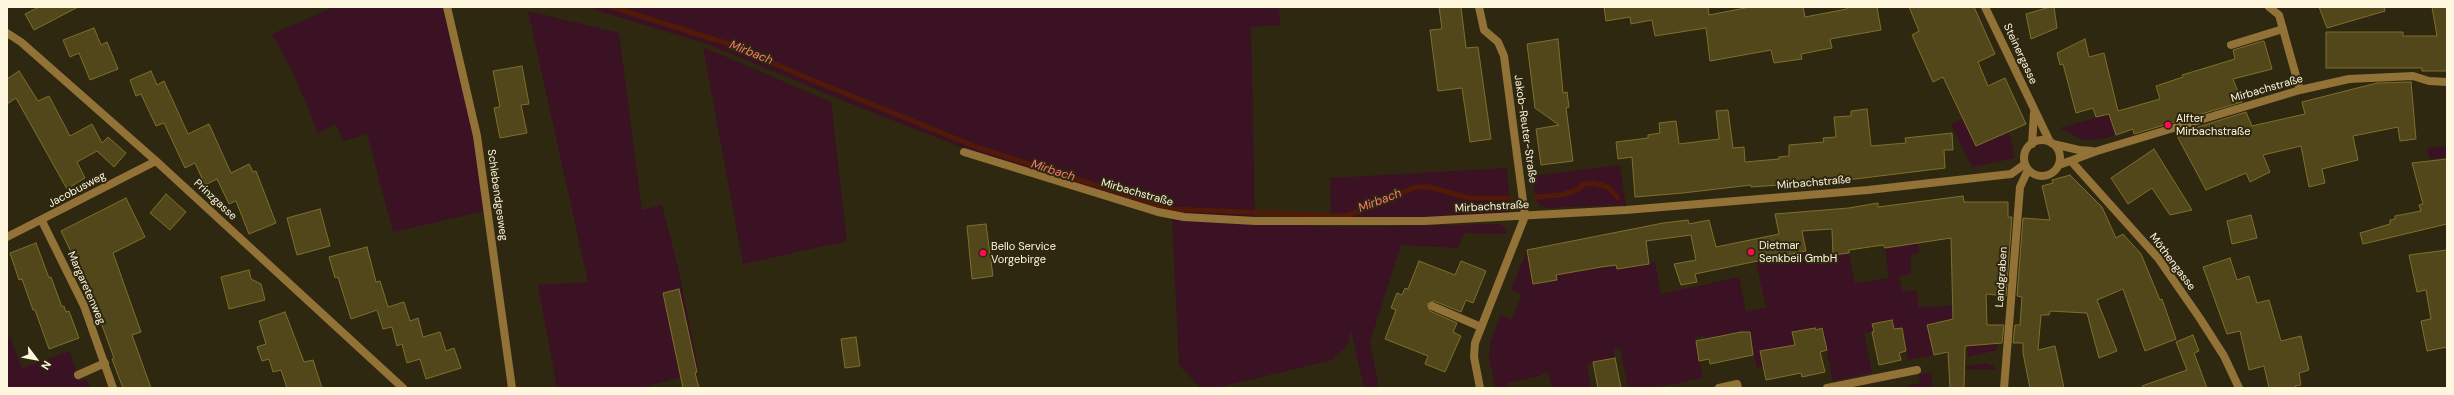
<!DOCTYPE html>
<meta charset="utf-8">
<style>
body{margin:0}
#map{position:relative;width:2454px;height:395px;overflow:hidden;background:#2f2810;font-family:"DM Sans",sans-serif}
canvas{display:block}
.frame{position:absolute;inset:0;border:8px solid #fff6de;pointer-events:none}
.north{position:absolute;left:16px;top:339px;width:40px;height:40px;-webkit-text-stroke:3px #2f2810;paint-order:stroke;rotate:122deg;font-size:11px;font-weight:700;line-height:16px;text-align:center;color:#fff6de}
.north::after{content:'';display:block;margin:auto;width:14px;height:18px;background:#fff6de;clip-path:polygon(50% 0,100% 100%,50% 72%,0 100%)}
</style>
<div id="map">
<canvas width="2454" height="395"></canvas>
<div class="frame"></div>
<div class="north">N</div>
</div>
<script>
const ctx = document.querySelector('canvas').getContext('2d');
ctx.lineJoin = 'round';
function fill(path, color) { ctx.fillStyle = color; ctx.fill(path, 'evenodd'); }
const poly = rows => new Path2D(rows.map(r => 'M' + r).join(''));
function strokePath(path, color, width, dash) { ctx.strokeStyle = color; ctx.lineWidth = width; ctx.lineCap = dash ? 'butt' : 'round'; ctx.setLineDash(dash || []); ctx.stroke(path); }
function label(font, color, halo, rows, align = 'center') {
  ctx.font = font + ' "DM Sans",sans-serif'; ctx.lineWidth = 4; ctx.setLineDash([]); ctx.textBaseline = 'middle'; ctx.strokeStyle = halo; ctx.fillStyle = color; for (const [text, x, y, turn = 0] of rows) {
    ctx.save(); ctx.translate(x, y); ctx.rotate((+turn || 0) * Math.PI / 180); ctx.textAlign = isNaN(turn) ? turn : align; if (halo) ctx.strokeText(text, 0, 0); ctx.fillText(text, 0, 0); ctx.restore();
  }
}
fill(poly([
 [334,7,447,7,489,210,393,232,367,134,343,141,336,124,318,133,293,72,272,34],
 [586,7,1279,7,1280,25,1251,27,1255,218,1176,213,968,150,844,101,710,45],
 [528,11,619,33,642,210,662,205,678,267,699,372,641,388,557,388,538,285,588,282],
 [703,47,831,102,847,241,743,264],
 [2109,114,2116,135,2102,139,2083,140,2060,128],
 [1963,119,1976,146,2009,132,2015,158,1972,167,1951,124],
 [2447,146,2447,157,2429,159,2428,148],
 [1620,165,1626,205,1545,208,1540,206,1536,200,1532,176],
 [1507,168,1510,210,1506,216,1331,219,1330,178],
 [1172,219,1338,227,1500,224,1507,230,1506,234,1464,233,1458,248,1401,245,1370,342,1379,388,1364,388,1351,330,1347,346,1332,360,1216,388,1201,388,1179,365],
 [1918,243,1919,253,1911,254,1911,274,1899,276,1902,291,1917,290,1918,307,1953,306,1955,319,1927,325,1934,355,1908,360,1902,328,1894,329,1892,320,1873,324,1874,331,1864,333,1872,373,1833,381,1822,329,1816,330,1815,328,1792,333,1798,358,1784,351,1783,347,1761,351,1763,366,1757,368,1749,332,1705,339,1704,336,1695,338,1703,378,1654,388,1628,388,1620,348,1613,349,1615,358,1587,364,1591,388,1552,388,1548,372,1541,374,1541,376,1507,383,1508,388,1495,388,1489,357,1491,341,1500,315,1512,319,1522,295,1511,290,1527,250,1533,284,1556,281,1554,267,1602,268,1608,266,1607,259,1615,257,1617,269,1655,262,1661,294,1739,277,1746,312,1766,307,1756,262,1806,251,1809,258,1849,253,1855,283,1889,278,1885,248],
 [10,337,22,368,70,351,79,381,87,379,90,388,7,388,7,338],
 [1997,343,1997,350,1968,357,1967,345],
 [1984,363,1992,365,1996,370,1949,369],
 [1931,372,1933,388,1908,388,1907,385,1920,383,1918,375]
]), '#3a1223');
strokePath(poly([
 [612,7,729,44,805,77,979,148,1171,209,1341,216,1349,215,1416,187,1429,187,1469,198,1510,198],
 [1536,197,1561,195,1577,190,1584,184,1593,183,1608,187,1618,198]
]), '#511907', 5);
const building = poly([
 [39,7,78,7,34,30,25,14,39,7],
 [1439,7,1461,7,1466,48,1478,47,1491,139,1470,142,1462,88,1438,91,1430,30,1442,29,1439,7],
 [1604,7,1708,7,1709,15,1750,7,1803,7,1805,17,1847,9,1847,7,1877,7,1881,30,1830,39,1832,48,1801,54,1802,59,1774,63,1771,50,1710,61,1706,28,1655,36,1652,20,1631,24,1630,17,1606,21,1604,7],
 [1909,7,1974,7,1995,54,1978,62,1988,86,2005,78,2026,124,1976,146,1943,77,1933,82,1912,35,1919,31,1909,7],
 [2050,7,2054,7,2057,28,2031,39,2026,14,2050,7],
 [2319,7,2384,7,2385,11,2327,28,2319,7],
 [2432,7,2447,7,2447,71,2422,71,2422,68,2326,68,2326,32,2403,32,2403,36,2437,36,2432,7],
 [94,28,101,45,107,42,118,69,90,80,79,53,70,57,63,40,94,28],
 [1558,39,1563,93,1567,92,1569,107,1566,108,1573,161,1541,165,1536,129,1559,125,1535,108,1527,44,1558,39],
 [2085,39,2089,57,2104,53,2118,111,2160,99,2156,86,2183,77,2182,75,2235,59,2233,50,2263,41,2264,41,2272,69,2233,79,2242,102,2134,134,2133,129,2116,135,2109,114,2096,117,2093,108,2076,113,2063,64,2060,65,2057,53,2085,39],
 [522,66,529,104,521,105,527,133,500,138,494,108,500,107,493,71,522,66],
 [19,71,38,101,49,96,70,136,92,124,102,143,108,137,126,153,114,167,97,151,77,162,85,178,67,189,16,98,7,104,7,79,19,71],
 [151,71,157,85,164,81,188,134,209,124,231,173,249,164,253,172,256,171,276,223,249,234,236,201,229,204,217,179,205,185,195,163,185,168,164,123,156,126,141,94,136,96,130,80,151,71],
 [2411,82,2416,139,2400,141,2398,127,2353,136,2358,160,2322,169,2325,183,2309,187,2301,146,2263,155,2270,172,2250,182,2246,173,2206,190,2176,134,2246,112,2252,126,2305,114,2302,102,2377,83,2411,82],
 [1867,109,1871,146,1906,143,1905,138,1952,133,1953,150,1944,150,1945,168,1839,181,1751,187,1751,185,1683,193,1635,197,1632,157,1618,159,1616,142,1648,138,1648,135,1660,133,1659,123,1676,121,1679,144,1719,139,1716,111,1728,110,1733,148,1744,147,1745,162,1779,159,1779,157,1789,156,1789,145,1824,142,1823,138,1836,137,1834,117,1851,116,1851,111,1867,109],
 [2154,149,2192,210,2170,215,2152,188,2128,204,2111,178,2154,149],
 [2447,159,2447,224,2363,244,2360,233,2390,224,2390,220,2395,219,2395,216,2421,211,2419,205,2423,204,2412,163,2447,159],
 [2070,175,2102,207,2116,238,2123,234,2141,254,2160,300,2162,299,2176,339,2145,351,2123,289,2097,300,2117,351,2099,358,2087,313,2050,311,2049,315,2041,315,2038,350,2055,346,2064,388,2030,388,2023,353,2023,343,2013,343,2015,325,2020,325,2022,297,2017,296,2023,218,2050,220,2042,186,2053,183,2052,180,2070,175],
 [166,194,186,212,170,230,150,213,166,194],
 [1963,196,1964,202,2008,202,2008,217,2012,217,2006,296,1986,294,1987,325,2004,325,2002,343,1965,346,1964,388,1950,388,1948,352,1934,355,1927,325,1953,319,1951,238,1885,248,1883,245,1849,250,1849,253,1833,255,1832,229,1802,231,1806,251,1695,274,1697,282,1681,285,1674,264,1696,260,1691,235,1646,241,1649,264,1617,269,1616,265,1601,267,1556,275,1557,280,1533,284,1527,250,1663,223,1688,220,1689,224,1709,220,1716,247,1779,234,1775,214,1849,208,1878,203,1878,207,1963,196],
 [126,198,145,237,113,253,141,332,132,335,151,388,123,388,112,359,114,358,80,265,78,266,61,231,126,198],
 [320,209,330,246,297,255,287,218,320,209],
 [2251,215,2257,238,2232,244,2227,221,2251,215],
 [986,224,993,276,972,279,967,226,986,224],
 [36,243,49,278,51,277,62,307,64,306,66,312,69,311,79,338,49,349,35,310,33,310,22,279,19,280,10,253,36,243],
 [367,247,376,282,380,281,388,307,404,302,410,321,418,318,423,337,440,332,446,351,454,348,461,368,426,379,420,359,407,363,402,344,397,346,392,327,383,329,377,310,351,319,338,277,335,278,329,257,367,247],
 [2447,250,2447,347,2427,351,2421,321,2431,319,2426,290,2417,292,2409,255,2447,250],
 [2230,258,2237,280,2249,276,2257,303,2269,300,2281,341,2301,336,2309,370,2299,373,2301,385,2295,386,2296,388,2269,388,2264,366,2249,370,2240,331,2227,334,2203,267,2230,258],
 [1419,261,1455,275,1461,261,1486,271,1473,303,1466,300,1461,312,1434,301,1427,304,1430,311,1457,323,1453,332,1461,336,1445,372,1425,364,1428,356,1385,339,1396,310,1391,308,1397,293,1402,295,1405,288,1408,289,1419,261],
 [249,270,251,279,261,284,265,300,229,309,221,277,249,270],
 [679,289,697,372,695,373,699,388,683,388,663,293,679,289],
 [285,312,304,362,313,360,322,388,287,388,281,370,273,372,269,359,262,361,257,347,266,344,259,321,285,312],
 [1892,320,1894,329,1902,328,1906,351,1899,353,1901,360,1879,365,1872,332,1874,331,1872,324,1892,320],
 [1815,328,1816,330,1822,328,1827,350,1820,352,1825,372,1802,377,1801,373,1766,380,1760,351,1795,345,1792,332,1815,328],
 [1741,332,1750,332,1753,355,1710,364,1709,359,1699,361,1696,341,1741,332],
 [2193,335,2199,351,2194,353,2207,388,2143,388,2142,386,2187,370,2176,342,2193,335],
 [856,337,860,366,845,368,841,339,856,337],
 [1615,358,1621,388,1598,388,1593,362,1615,358]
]);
fill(building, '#52471a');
strokePath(building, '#7f6f2b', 1);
strokePath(poly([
 [447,7,477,136,512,388],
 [2231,45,2283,29],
 [1432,306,1481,327],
 [78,375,105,363]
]), '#927237', 8);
strokePath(poly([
 [1479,7,1484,30,1498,42,1504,56,1525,216,1475,343,1474,357,1480,388],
 [1985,7,2050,142],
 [2269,7,2279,15,2300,90],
 [7,33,21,42,156,161,403,388],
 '2024 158a18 18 0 1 1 36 0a18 18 0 1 1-36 0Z',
 [2032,144,2034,113],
 [2053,144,2079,150,2092,151],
 [964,152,1158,212,1184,217,1255,221,1424,221,1626,210,1868,190,2011,174,2025,164],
 [2071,161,2158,258,2199,317,2224,356,2239,388],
 [2059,165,2097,151,2300,90,2349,79,2413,76,2429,81,2447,82],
 [42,221,84,306,113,388],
 [7,237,156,161],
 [1719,388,1737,384,1738,388],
 [1827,388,1917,370],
 [2004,388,2020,187,2028,170]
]), '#927237', 8);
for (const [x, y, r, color] of [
 [2168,125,4,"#ff0a51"],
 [1751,252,4,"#ff0a51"],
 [983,253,4,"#ff0a51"]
]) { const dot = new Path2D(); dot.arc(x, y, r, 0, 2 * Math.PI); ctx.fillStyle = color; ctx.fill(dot); strokePath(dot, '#2f2810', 1.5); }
label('11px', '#fff6de', '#2f2810', [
 ["Steinergasse",2020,54,65],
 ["Mirbachstraße",2267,89,-16],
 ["Jakob-Reuter-Straße",1525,129,82],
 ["Mirbachstraße",1814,183,-5],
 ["Jacobusweg",77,190,-28],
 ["Mirbachstraße",1137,193,16],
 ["Schlebendgesweg",497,195,82],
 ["Prinzgasse",215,200,43],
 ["Mirbachstraße",1492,207,-3],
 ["Möthengasse",2172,262,53],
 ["Landgraben",2002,277,-86],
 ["Margaretenweg",86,288,66]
]);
label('11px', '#fff6de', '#2f2810', [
 ["Alfter",2176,119],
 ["Mirbachstraße",2176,132],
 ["Dietmar",1759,246],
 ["Senkbeil GmbH",1759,259],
 ["Bello Service",991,247],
 ["Vorgebirge",991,260]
], 'left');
label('italic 12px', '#ff776c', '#2f2810', [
 ["Mirbach",751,53,22],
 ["Mirbach",1053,171,18],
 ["Mirbach",1380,201,-21]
]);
</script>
